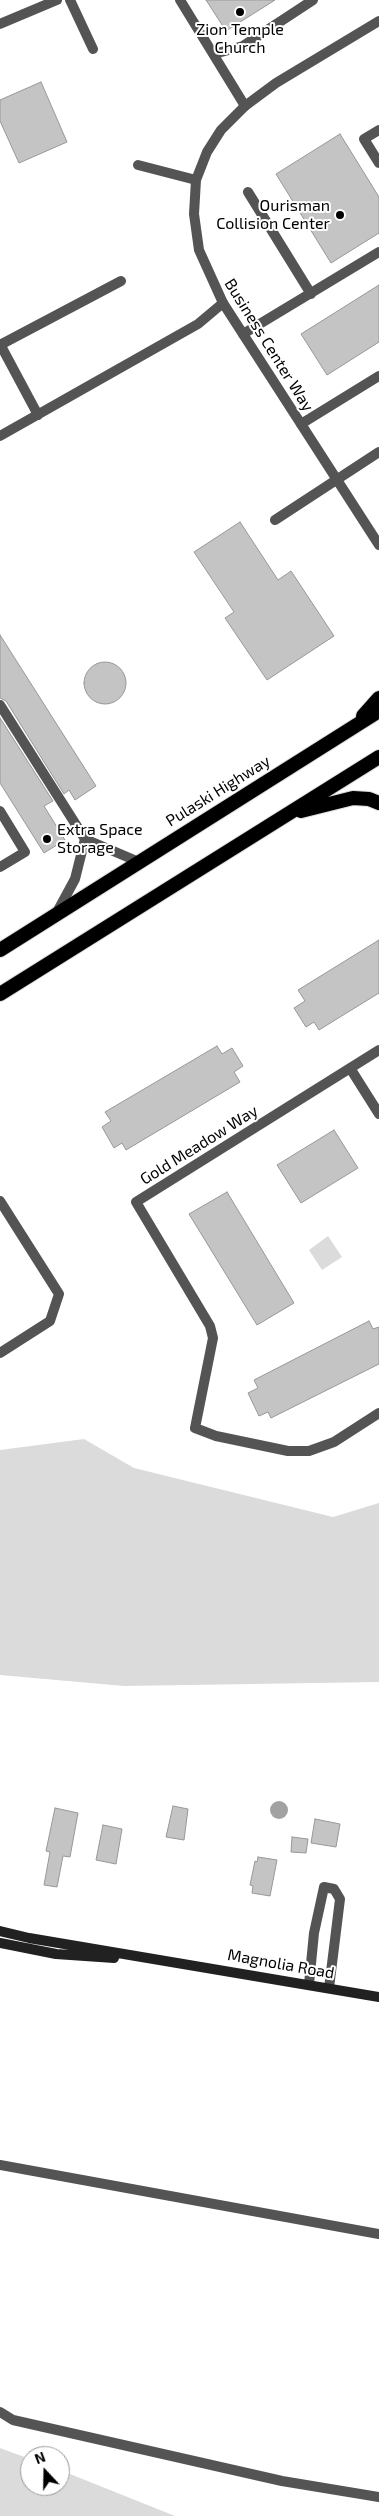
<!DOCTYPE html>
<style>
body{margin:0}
#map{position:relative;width:379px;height:2516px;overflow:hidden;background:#fff;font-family:"Exo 2",sans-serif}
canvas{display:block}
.north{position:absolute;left:20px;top:2446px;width:50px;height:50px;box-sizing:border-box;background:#fff;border:1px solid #999;border-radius:50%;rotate:339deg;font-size:14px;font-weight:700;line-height:20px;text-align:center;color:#000}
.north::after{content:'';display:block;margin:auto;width:18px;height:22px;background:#000;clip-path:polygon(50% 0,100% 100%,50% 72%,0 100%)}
</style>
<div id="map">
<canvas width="379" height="2516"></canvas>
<div class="north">N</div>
</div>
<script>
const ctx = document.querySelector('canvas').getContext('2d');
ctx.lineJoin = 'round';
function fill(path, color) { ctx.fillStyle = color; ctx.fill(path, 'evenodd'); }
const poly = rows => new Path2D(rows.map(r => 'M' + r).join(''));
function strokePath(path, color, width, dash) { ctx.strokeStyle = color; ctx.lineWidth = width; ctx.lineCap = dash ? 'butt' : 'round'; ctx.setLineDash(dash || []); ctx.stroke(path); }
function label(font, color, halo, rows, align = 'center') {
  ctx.font = font + ' "Exo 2",sans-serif'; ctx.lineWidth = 4; ctx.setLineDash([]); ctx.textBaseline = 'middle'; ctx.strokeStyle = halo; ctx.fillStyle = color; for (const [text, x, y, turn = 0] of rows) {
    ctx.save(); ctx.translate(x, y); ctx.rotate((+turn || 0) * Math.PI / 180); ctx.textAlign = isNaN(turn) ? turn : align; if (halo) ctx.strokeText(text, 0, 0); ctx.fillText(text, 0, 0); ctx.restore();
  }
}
fill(poly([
 [328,1236,342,1257,322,1270,309,1250],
 [84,1439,134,1468,333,1517,379,1503,379,1682,124,1686,0,1675,0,1450],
 [0,2448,30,2459,30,2486,60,2486,60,2470,175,2516,0,2516]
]), '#dbdbdb');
fill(poly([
 '270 1810a9 9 0 1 1 18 0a9 9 0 1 1-18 0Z'
]), '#a2a2a2');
const building = poly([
 [206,0,275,0,226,31,206,0],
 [41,82,67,142,19,163,0,121,0,100,41,82],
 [340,134,379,197,379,233,331,263,276,174,340,134],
 [379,285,379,342,327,375,301,334,379,285],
 [240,522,278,580,291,571,334,636,267,680,225,618,234,612,194,552,240,522],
 [0,635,96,786,75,800,69,790,64,794,6,701,0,698,0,635],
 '84 683a21 21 0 1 1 42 0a21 21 0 1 1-42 0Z',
 [0,718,53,801,44,806,65,840,44,853,0,783,0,718],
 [379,940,379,993,319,1030,314,1022,306,1027,294,1008,305,1001,298,990,379,940],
 [217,1046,222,1054,232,1048,243,1066,234,1072,240,1082,126,1150,122,1143,114,1148,102,1127,111,1121,105,1112,217,1046],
 [334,1130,358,1168,301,1203,277,1165,334,1130],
 [227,1192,294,1303,257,1325,189,1214,227,1192],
 [369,1321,373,1329,379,1327,379,1364,271,1418,268,1412,259,1416,248,1393,258,1388,254,1380,369,1321],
 [173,1806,188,1809,184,1840,166,1837,173,1806],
 [55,1808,78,1813,70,1857,63,1856,57,1887,44,1885,50,1852,46,1851,55,1808],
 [315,1819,340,1824,336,1847,311,1843,315,1819],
 [103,1825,122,1829,116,1864,96,1860,103,1825],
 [292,1837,308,1839,306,1853,291,1852,292,1837],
 [258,1857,277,1860,270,1896,252,1893,253,1886,250,1885,255,1861,257,1862,258,1857]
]);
fill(building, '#c4c4c4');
strokePath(building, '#989898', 1);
const trunk = poly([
 [363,716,379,698],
 [301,811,353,798,369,799,379,803],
 [0,950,379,711],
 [0,994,379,757]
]);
strokePath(trunk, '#dbdbdb', 16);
strokePath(poly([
 [70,0,93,49],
 [180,0,245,106],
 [0,24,57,0],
 [214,54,243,46,313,0],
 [379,130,364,139,379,163],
 [248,192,311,294],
 [243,334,379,252],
 [0,344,38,415],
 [0,345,121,281],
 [301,424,379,376],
 [0,436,198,324,223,303],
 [275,520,379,452],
 [0,705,85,839,139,862],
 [0,811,25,852,0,867],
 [56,914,75,879,85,839],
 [0,1201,59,1294,50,1321,0,1353],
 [309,1984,314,1933,324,1887,334,1889,340,1899,329,1988]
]), '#545454', 10);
strokePath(poly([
 [379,21,276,83,245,106,221,130,207,152,196,180,194,214,199,250,223,303,379,545],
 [138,165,196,180],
 [379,1050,136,1202,210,1326,213,1338,195,1428,216,1436,288,1451,309,1451,334,1442,379,1413],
 [350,1068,379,1114],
 [0,2165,379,2234],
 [0,2412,13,2420,282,2481,379,2497]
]), '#545454', 10);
strokePath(poly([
 [0,1931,29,1938,379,1997],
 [0,1943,56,1954,114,1958]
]), '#212121', 10);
strokePath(trunk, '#000', 14);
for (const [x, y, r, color] of [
 [240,12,5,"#000"],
 [340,215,5,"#000"],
 [47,839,5,"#000"]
]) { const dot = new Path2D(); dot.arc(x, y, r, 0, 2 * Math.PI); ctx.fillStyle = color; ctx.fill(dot); strokePath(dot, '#fff', 2); }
label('16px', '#000', '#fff', [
 ["Zion Temple",240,30],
 ["Church",240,48],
 ["Ourisman",330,206,"right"],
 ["Collision Center",330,224,"right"],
 ["Extra Space",57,830,"left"],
 ["Storage",57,848,"left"]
]);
label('16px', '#000', '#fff', [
 ["Business Center Way",269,345,58],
 ["Pulaski Highway",218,791,-32],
 ["Gold Meadow Way",199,1145,-32],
 ["Magnolia Road",281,1964,10]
]);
</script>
